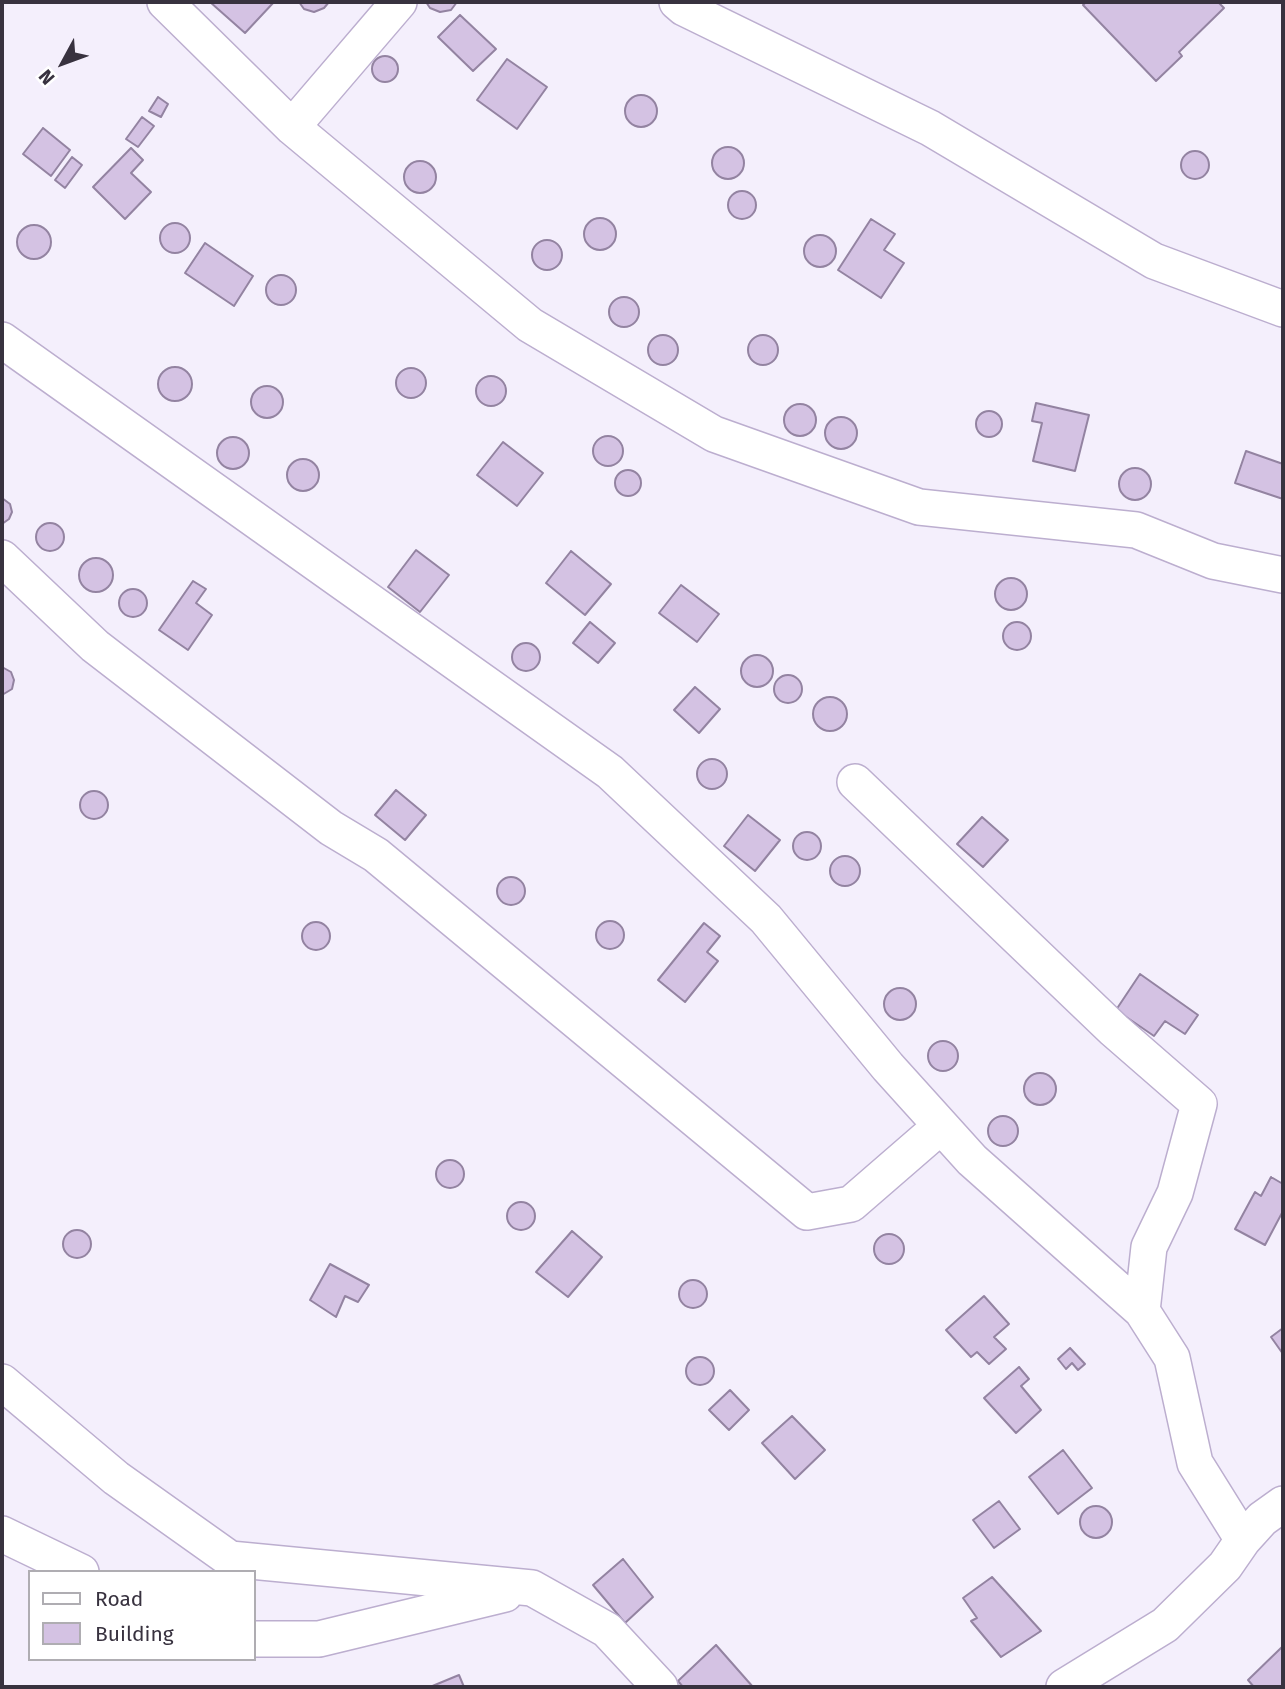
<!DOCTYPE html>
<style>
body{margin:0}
#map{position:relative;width:1285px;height:1689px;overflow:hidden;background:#f4effc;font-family:"Fira Sans",sans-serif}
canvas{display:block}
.frame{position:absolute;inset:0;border:4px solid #38323f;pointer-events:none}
.legend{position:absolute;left:28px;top:1570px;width:228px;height:91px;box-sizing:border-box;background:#fff;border:2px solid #afadb2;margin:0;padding:9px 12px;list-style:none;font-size:21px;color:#38323f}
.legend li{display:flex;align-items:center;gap:14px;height:35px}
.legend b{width:35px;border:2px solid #afadb2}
.north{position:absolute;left:28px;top:28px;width:70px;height:70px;-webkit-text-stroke:5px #fff;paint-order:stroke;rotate:229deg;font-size:19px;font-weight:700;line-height:28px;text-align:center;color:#38323f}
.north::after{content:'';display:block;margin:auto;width:24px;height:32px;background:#38323f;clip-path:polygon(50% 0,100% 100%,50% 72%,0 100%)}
</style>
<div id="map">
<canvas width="1285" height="1689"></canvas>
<div class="frame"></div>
<ul class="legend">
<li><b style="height:9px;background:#fff"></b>Road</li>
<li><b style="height:19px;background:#d4c2e3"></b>Building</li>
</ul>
<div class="north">N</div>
</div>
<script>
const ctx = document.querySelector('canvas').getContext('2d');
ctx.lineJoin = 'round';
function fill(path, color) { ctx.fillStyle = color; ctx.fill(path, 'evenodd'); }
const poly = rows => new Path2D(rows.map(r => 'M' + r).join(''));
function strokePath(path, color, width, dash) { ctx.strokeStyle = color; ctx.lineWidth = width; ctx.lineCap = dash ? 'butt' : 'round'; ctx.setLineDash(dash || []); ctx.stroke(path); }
const building = poly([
 [210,2,274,2,245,33,210,2],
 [299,2,329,2,324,8,314,12,304,9,299,2],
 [426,2,457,2,451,10,440,12,430,8,426,2],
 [1086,2,1218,2,1224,8,1179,52,1182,56,1156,81,1083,5,1086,2],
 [460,15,496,49,473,71,438,37,460,15],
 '372 69a13 13 0 1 1 26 0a13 13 0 1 1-26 0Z',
 [507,59,547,87,517,129,477,100,507,59],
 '625 111a16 16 0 1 1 32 0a16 16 0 1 1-32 0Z',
 [158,97,168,104,161,117,149,111,158,97],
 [142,117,154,126,138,147,126,139,142,117],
 [43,128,70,150,51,176,23,154,43,128],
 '712 163a16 16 0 1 1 32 0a16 16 0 1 1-32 0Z',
 [131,148,143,160,131,173,151,192,125,219,93,187,131,148],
 '1181 165a14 14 0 1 1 28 0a14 14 0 1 1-28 0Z',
 [72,157,82,165,65,188,55,180,72,157],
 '404 177a16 16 0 1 1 32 0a16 16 0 1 1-32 0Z',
 '728 205a14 14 0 1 1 28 0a14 14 0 1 1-28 0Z',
 '584 234a16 16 0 1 1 32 0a16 16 0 1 1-32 0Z',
 [871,219,895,234,884,250,904,263,881,298,838,270,871,219],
 '160 238a15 15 0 1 1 30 0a15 15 0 1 1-30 0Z',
 '17 242a17 17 0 1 1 34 0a17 17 0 1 1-34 0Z',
 '804 251a16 16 0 1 1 32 0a16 16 0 1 1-32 0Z',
 '532 255a15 15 0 1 1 30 0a15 15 0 1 1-30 0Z',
 [205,243,253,276,234,306,185,273,205,243],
 '266 290a15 15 0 1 1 30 0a15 15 0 1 1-30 0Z',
 '609 312a15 15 0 1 1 30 0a15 15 0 1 1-30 0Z',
 '748 350a15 15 0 1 1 30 0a15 15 0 1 1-30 0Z',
 '648 350a15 15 0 1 1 30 0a15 15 0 1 1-30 0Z',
 '158 384a17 17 0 1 1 34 0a17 17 0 1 1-34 0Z',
 '396 383a15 15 0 1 1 30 0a15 15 0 1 1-30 0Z',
 '476 391a15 15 0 1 1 30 0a15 15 0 1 1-30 0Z',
 '251 402a16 16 0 1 1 32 0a16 16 0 1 1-32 0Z',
 [1036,403,1089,415,1075,471,1033,461,1042,423,1032,421,1036,403],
 '784 420a16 16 0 1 1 32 0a16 16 0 1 1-32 0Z',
 '976 424a13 13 0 1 1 26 0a13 13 0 1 1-26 0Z',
 '825 433a16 16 0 1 1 32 0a16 16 0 1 1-32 0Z',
 '593 451a15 15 0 1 1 30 0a15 15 0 1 1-30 0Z',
 '217 453a16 16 0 1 1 32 0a16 16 0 1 1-32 0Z',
 [503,442,543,473,517,506,477,475,503,442],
 [1246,451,1283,464,1283,499,1235,483,1246,451],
 '287 475a16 16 0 1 1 32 0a16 16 0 1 1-32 0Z',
 '1119 484a16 16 0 1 1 32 0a16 16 0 1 1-32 0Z',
 '615 483a13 13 0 1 1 26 0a13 13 0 1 1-26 0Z',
 [2,498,10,504,12,512,9,519,2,524,2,498],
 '36 537a14 14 0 1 1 28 0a14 14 0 1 1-28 0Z',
 [416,550,449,575,420,612,388,587,416,550],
 [571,551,611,584,585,615,546,583,571,551],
 '79 575a17 17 0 1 1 34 0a17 17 0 1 1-34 0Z',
 '995 594a16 16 0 1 1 32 0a16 16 0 1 1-32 0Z',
 [193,581,206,589,196,603,212,615,188,650,159,630,193,581],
 [681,585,719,614,697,642,659,613,681,585],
 '119 603a14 14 0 1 1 28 0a14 14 0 1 1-28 0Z',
 '1003 636a14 14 0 1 1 28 0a14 14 0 1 1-28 0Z',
 [590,622,615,643,598,663,573,643,590,622],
 '512 657a14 14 0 1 1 28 0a14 14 0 1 1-28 0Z',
 '741 671a16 16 0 1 1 32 0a16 16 0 1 1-32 0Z',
 [2,667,11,672,14,680,12,689,2,695,2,667],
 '774 689a14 14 0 1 1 28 0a14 14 0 1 1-28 0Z',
 [695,687,720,709,699,733,674,710,695,687],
 '813 714a17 17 0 1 1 34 0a17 17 0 1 1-34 0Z',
 '697 774a15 15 0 1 1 30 0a15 15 0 1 1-30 0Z',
 [396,790,426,815,405,840,375,815,396,790],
 '80 805a14 14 0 1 1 28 0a14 14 0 1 1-28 0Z',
 [748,815,780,840,755,871,724,846,748,815],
 [982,817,1008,840,983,867,957,844,982,817],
 '793 846a14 14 0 1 1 28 0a14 14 0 1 1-28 0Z',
 '830 871a15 15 0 1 1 30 0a15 15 0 1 1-30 0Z',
 '497 891a14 14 0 1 1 28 0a14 14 0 1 1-28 0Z',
 '596 935a14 14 0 1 1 28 0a14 14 0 1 1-28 0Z',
 '302 936a14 14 0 1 1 28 0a14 14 0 1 1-28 0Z',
 [704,923,720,936,707,952,718,961,685,1002,658,980,704,923],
 [1140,974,1198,1015,1185,1034,1165,1021,1154,1036,1116,1010,1140,974],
 '884 1004a16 16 0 1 1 32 0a16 16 0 1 1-32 0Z',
 '928 1056a15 15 0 1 1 30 0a15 15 0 1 1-30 0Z',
 '1024 1089a16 16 0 1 1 32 0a16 16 0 1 1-32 0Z',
 '988 1131a15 15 0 1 1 30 0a15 15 0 1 1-30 0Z',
 '436 1174a14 14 0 1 1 28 0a14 14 0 1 1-28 0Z',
 [1271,1177,1283,1184,1283,1211,1265,1245,1235,1229,1255,1192,1261,1196,1271,1177],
 '507 1216a14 14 0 1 1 28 0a14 14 0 1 1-28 0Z',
 '63 1244a14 14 0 1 1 28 0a14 14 0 1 1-28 0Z',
 [572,1231,602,1257,568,1297,536,1272,572,1231],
 '874 1249a15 15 0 1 1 30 0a15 15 0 1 1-30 0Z',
 [330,1264,369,1285,358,1302,345,1296,336,1317,310,1300,330,1264],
 '679 1294a14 14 0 1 1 28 0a14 14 0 1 1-28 0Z',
 [984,1296,1009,1324,994,1337,1006,1349,989,1364,977,1352,971,1357,946,1330,984,1296],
 [1283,1328,1283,1354,1271,1337,1283,1328],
 [1070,1348,1085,1364,1078,1370,1072,1363,1066,1369,1058,1359,1070,1348],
 '686 1371a14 14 0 1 1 28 0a14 14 0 1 1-28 0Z',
 [1019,1367,1029,1379,1021,1386,1041,1410,1016,1433,984,1398,1019,1367],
 [730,1390,749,1410,729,1430,709,1410,730,1390],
 [792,1416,825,1450,795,1479,762,1443,792,1416],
 [1063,1450,1092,1488,1058,1514,1029,1477,1063,1450],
 [999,1501,1020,1529,994,1548,973,1520,999,1501],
 '1080 1522a16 16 0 1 1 32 0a16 16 0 1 1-32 0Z',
 [623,1559,653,1597,625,1623,593,1585,623,1559],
 [992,1577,1041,1631,1001,1657,971,1621,977,1618,963,1598,992,1577],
 [716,1645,753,1687,683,1687,678,1681,716,1645],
 [1283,1646,1283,1687,1254,1687,1248,1680,1283,1646],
 [459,1675,464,1687,430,1687,459,1675]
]);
fill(building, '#d4c2e3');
strokePath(building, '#9383a1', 2);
const street = poly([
 [165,2,292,127,530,325,714,434,919,507,1136,530,1213,561,1283,575],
 [677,2,684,8,930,128,1154,261,1283,309],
 [292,127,399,2],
 [2,340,610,772,766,919,888,1067,972,1160,1142,1311],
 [2,558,95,646,331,828,376,855,807,1212,851,1204,941,1126],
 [855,782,1114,1030,1199,1104,1175,1193,1149,1247,1142,1311,1172,1358,1195,1463,1243,1540,1262,1519,1283,1504],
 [2,1382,116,1478,230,1559,532,1588,607,1630,660,1687],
 [2,1534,81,1572],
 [254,1639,319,1639,505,1594],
 [1064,1687,1165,1625,1225,1566,1243,1540]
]);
strokePath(street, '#bcaecf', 38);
strokePath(street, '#fff', 35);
</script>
